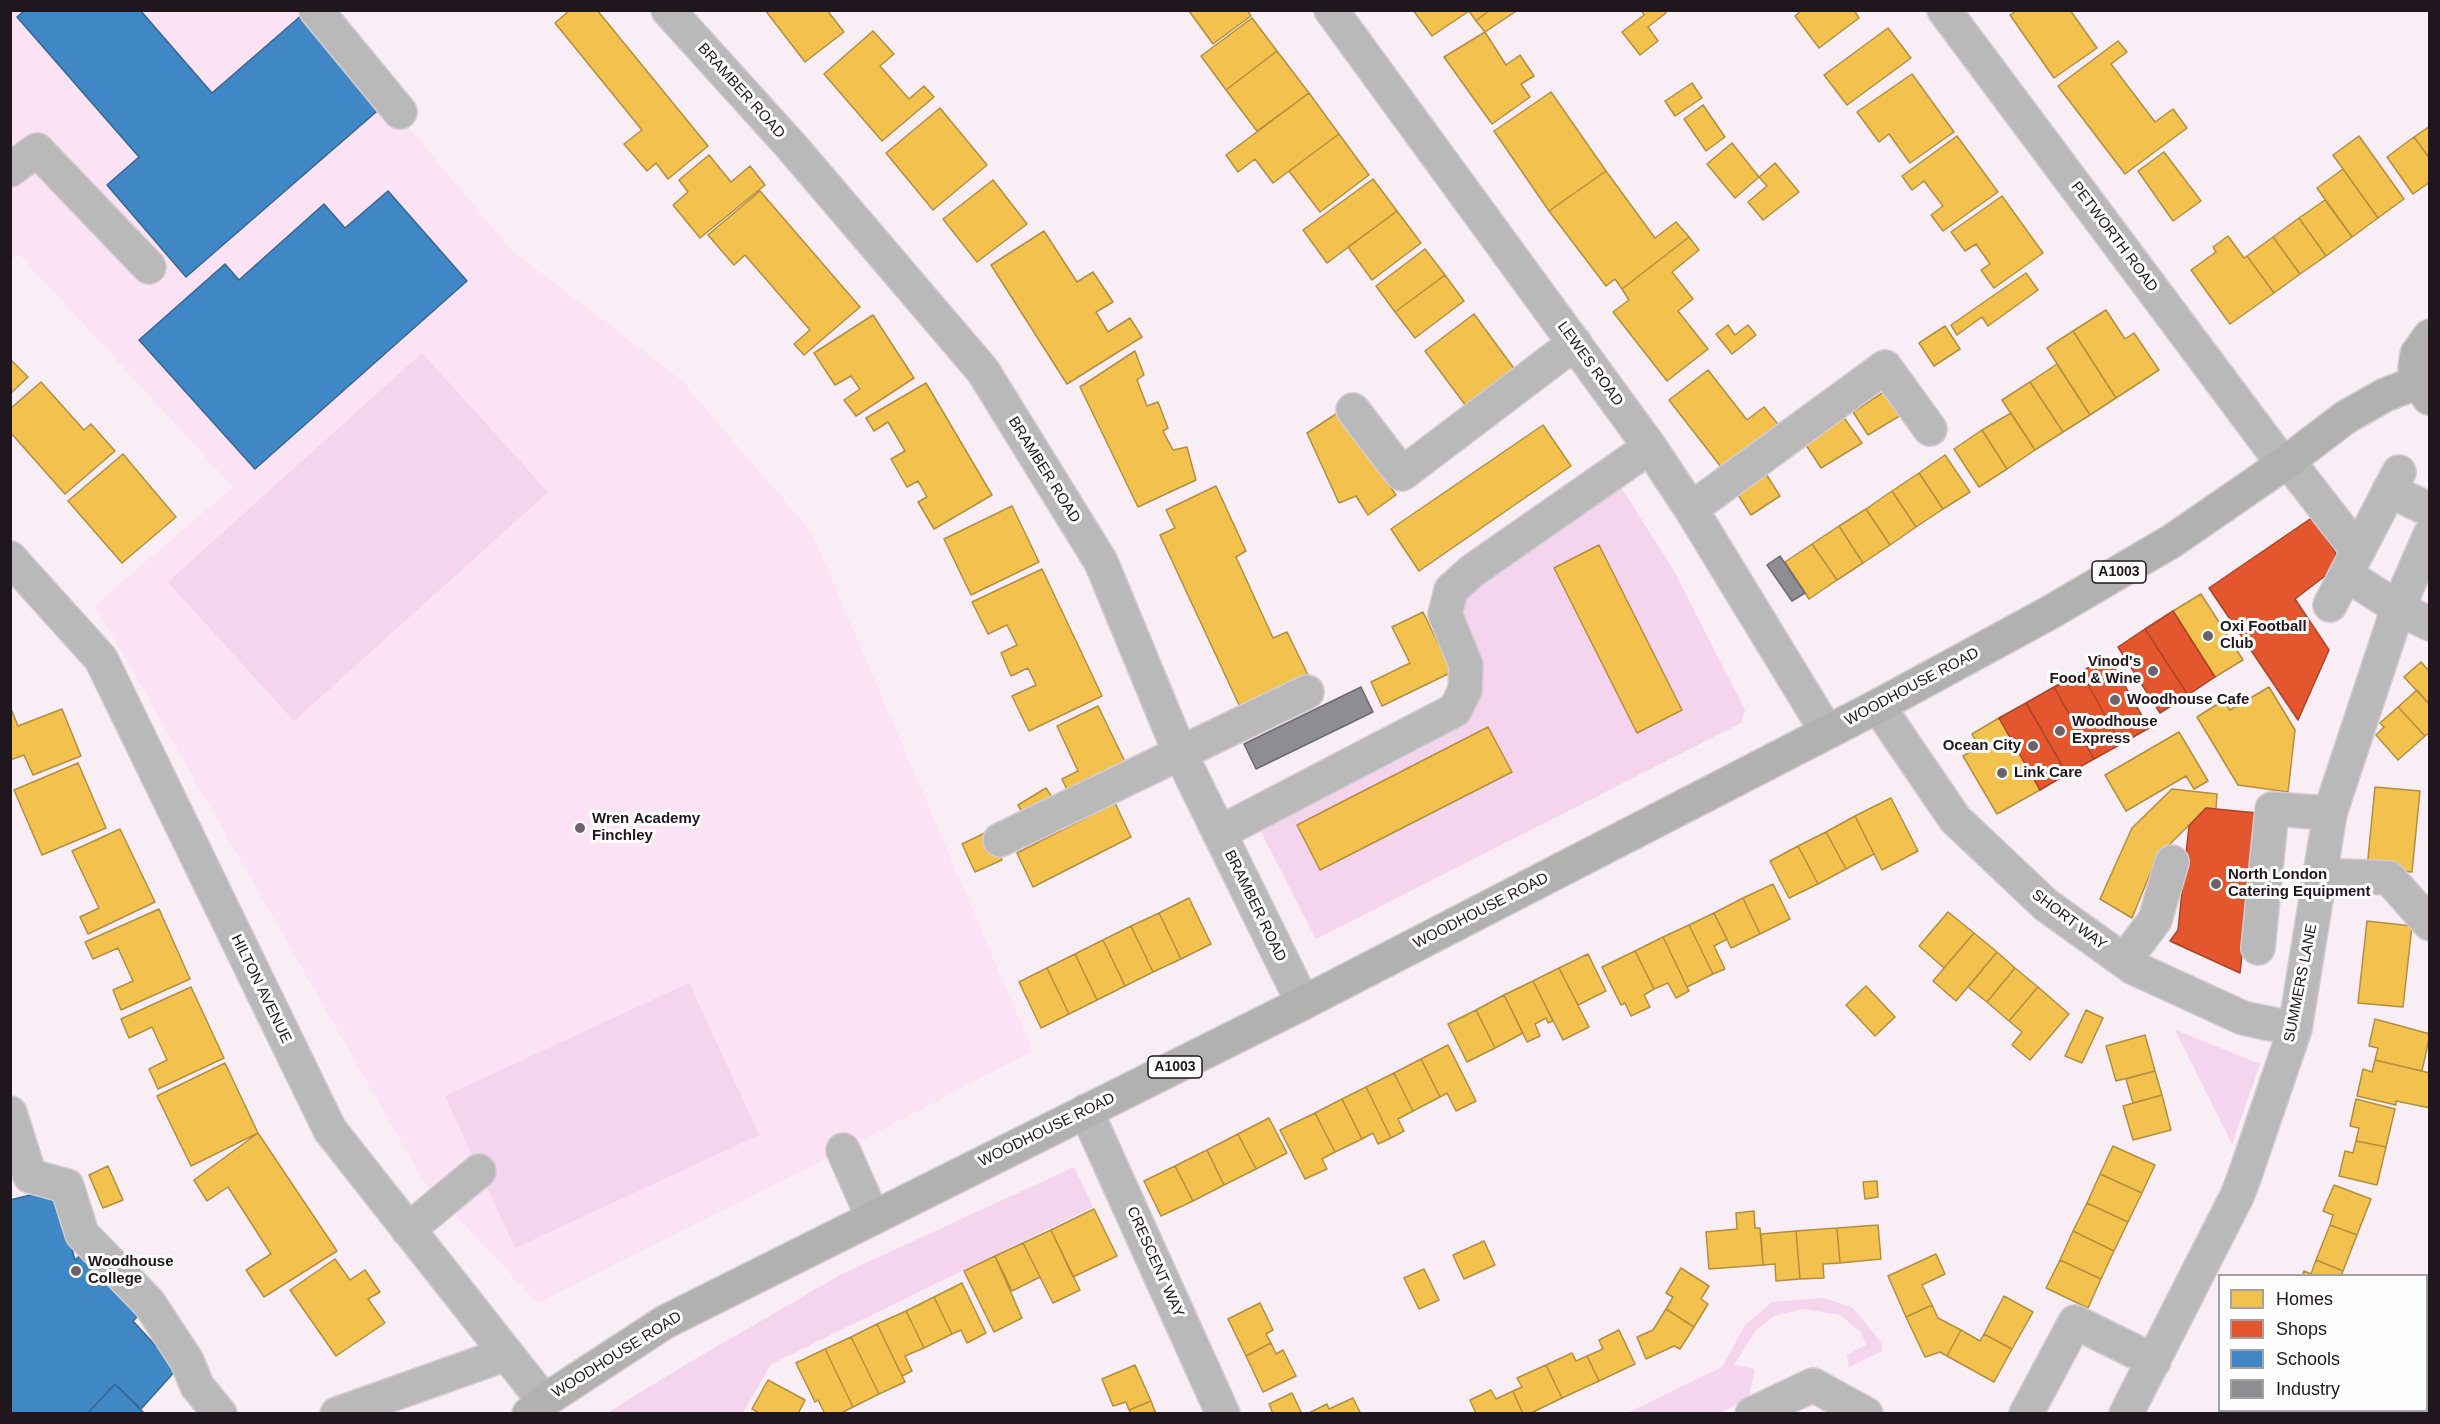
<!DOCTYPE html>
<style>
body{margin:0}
#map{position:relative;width:2440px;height:1424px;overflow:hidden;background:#f9eef6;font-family:Helvetica,sans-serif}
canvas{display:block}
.frame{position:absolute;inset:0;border:12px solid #20161d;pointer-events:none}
.legend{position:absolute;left:2218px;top:1274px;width:210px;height:138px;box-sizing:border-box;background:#fefefe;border:2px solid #a5a1a4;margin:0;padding:8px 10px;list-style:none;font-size:18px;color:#20161d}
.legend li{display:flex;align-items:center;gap:12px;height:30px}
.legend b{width:30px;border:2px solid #a5a1a4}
</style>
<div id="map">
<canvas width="2440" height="1424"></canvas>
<div class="frame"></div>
<ul class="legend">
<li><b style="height:16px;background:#f2c14e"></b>Homes</li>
<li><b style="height:16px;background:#e4572e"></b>Shops</li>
<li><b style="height:16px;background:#3f88c5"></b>Schools</li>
<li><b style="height:16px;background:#8d8d92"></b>Industry</li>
</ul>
</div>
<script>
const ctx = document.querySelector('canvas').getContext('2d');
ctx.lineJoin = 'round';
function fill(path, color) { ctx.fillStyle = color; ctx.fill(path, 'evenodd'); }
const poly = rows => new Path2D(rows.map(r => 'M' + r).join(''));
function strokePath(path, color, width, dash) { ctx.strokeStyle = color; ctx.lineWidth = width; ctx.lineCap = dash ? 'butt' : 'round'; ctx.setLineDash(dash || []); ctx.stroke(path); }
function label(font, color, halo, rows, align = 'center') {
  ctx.font = font + ' Helvetica,sans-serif'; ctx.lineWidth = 6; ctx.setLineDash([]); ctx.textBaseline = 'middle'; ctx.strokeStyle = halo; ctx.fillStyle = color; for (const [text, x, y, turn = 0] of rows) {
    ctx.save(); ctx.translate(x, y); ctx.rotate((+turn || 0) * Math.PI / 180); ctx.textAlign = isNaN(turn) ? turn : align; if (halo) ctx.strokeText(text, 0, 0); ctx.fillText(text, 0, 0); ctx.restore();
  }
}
fill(poly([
 [11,11,312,11,511,250,680,379,812,533,1033,1051,843,1150,538,1303,424,1182,95,605,233,487,19,254,11,260]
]), '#fce2f5');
fill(poly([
 [422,353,548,492,294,721,168,582],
 [1620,486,1673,569,1745,710,1741,723,1316,939,1258,826,1458,724,1457,619,1468,583],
 [689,983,759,1135,515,1248,445,1096],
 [2175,1030,2260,1064,2232,1144],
 [1074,1167,1093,1207,771,1364,743,1413,607,1413,685,1365,840,1275],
 [1824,1298,1853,1308,1881,1342,1882,1351,1849,1367,1847,1355,1866,1345,1861,1332,1840,1315,1803,1309,1774,1316,1756,1330,1734,1365,1755,1369,1748,1400,1719,1413,1625,1414,1722,1367,1745,1325,1772,1302]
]), '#f5d4ed');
const homes = poly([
 [570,10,597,10,708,146,668,179,656,163,647,171,624,144,642,130,555,23,570,10],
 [765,10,827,10,844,32,805,62,765,10],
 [1247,10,1251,16,1213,44,1189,11,1247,10],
 [1413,10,1490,10,1476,21,1469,11,1432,36,1413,10],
 [1490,10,1518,10,1485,32,1476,21,1490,10],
 [1641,10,1664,10,1666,13,1648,27,1658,41,1640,55,1622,32,1644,15,1641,10],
 [1854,10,1859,18,1819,48,1795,16,1802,10,1854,10],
 [2017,10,2070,10,2097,48,2054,78,2010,15,2017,10],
 [1252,18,1277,51,1226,90,1201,56,1252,18],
 [1888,28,1911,58,1847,105,1824,75,1888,28],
 [873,31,894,54,880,66,909,99,924,86,934,97,882,141,824,74,873,31],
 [1485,32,1506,65,1520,55,1534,76,1521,84,1530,97,1492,124,1444,57,1485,32],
 [2118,41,2127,52,2111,64,2155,122,2173,109,2187,128,2125,174,2058,86,2118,41],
 [1277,51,1309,93,1257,131,1226,90,1277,51],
 [1912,74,1954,132,1910,163,1889,134,1879,142,1857,112,1912,74],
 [1692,83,1702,98,1675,116,1665,101,1692,83],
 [1551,92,1606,171,1549,211,1494,131,1551,92],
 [1309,93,1339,134,1273,183,1255,159,1238,172,1226,155,1309,93],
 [1703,105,1725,137,1706,151,1684,119,1703,105],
 [940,108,987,165,933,210,886,153,940,108],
 [2430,126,2430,159,2414,137,2430,126],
 [1339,134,1369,175,1320,212,1289,171,1339,134],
 [1957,136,1998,192,1943,231,1931,215,1943,206,1924,181,1912,190,1902,176,1957,136],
 [2359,136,2404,199,2378,218,2333,155,2359,136],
 [2414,137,2430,159,2430,182,2413,194,2387,157,2414,137],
 [1732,143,1759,177,1735,198,1707,164,1732,143],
 [2164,152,2201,201,2173,221,2138,171,2164,152],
 [709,155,731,182,750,166,765,185,700,238,673,205,688,192,679,180,709,155],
 [1775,163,1799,192,1763,220,1748,202,1767,186,1759,177,1775,163],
 [2343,169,2378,218,2352,237,2317,188,2343,169],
 [1606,171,1655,238,1676,222,1689,237,1622,289,1615,279,1606,286,1549,211,1606,171],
 [1373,179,1397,211,1327,263,1303,230,1373,179],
 [993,180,1027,224,977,262,943,219,993,180],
 [760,191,860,307,804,355,794,344,810,330,745,255,734,265,708,235,760,191],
 [2002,196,2043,253,1994,288,1981,270,1990,264,1976,244,1965,251,1951,232,2002,196],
 [2325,200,2352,237,2326,256,2299,218,2325,200],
 [1397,211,1421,243,1372,280,1348,247,1397,211],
 [2299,218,2326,256,2300,274,2273,237,2299,218],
 [1044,231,1077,282,1093,272,1113,302,1096,312,1108,332,1130,318,1142,337,1067,384,991,265,1044,231],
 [2228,236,2244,258,2247,256,2274,293,2230,324,2191,270,2216,252,2213,247,2228,236],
 [1689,237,1699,250,1672,272,1693,299,1678,311,1708,349,1667,381,1613,312,1629,300,1622,289,1689,237],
 [2273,237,2300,274,2274,293,2247,256,2273,237],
 [1425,249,1445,275,1395,312,1376,286,1425,249],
 [2026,273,2038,290,1988,326,1982,317,1957,335,1951,325,2026,273],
 [1445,275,1464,301,1415,338,1395,312,1445,275],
 [2106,310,2125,339,2134,333,2159,370,2116,398,2073,331,2106,310],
 [1474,314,1521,378,1472,414,1425,351,1474,314],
 [873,315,914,378,856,416,844,400,860,389,851,376,835,385,814,353,873,315],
 [1728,325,1735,335,1748,325,1756,335,1732,354,1716,334,1728,325],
 [1945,326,1960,349,1934,366,1919,343,1945,326],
 [2073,331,2116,398,2090,415,2047,348,2073,331],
 [1135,351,1144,375,1137,380,1147,406,1158,402,1168,428,1163,431,1173,450,1187,447,1196,480,1138,507,1080,387,1135,351],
 [10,359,28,377,10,394,10,359],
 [2057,364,2090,415,2063,432,2030,382,2057,364],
 [1708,370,1747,420,1764,407,1781,428,1725,472,1669,400,1708,370],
 [41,382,84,430,91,424,115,451,65,494,10,432,10,409,41,382],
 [2030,382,2063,432,2035,450,2002,400,2030,382],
 [926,383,992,495,934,529,918,502,927,497,918,481,907,487,891,459,905,451,888,422,874,431,866,418,926,383],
 [1890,388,1906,412,1868,435,1853,412,1890,388],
 [1339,412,1396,495,1368,515,1356,496,1339,503,1307,433,1339,412],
 [2011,413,2035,450,2007,469,1982,430,2011,413],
 [1842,415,1862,443,1821,468,1806,445,1842,415],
 [1543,425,1571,466,1419,571,1391,529,1543,425],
 [1982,430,2007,469,1979,487,1954,449,1982,430],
 [123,454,176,517,122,563,68,501,123,454],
 [1945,455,1970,492,1943,509,1919,473,1945,455],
 [1919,473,1943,509,1916,527,1892,491,1919,473],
 [1766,474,1780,496,1751,515,1737,493,1766,474],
 [1216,486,1246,551,1236,557,1273,638,1287,632,1308,675,1240,707,1160,535,1175,528,1166,510,1216,486],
 [1892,491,1916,527,1890,545,1866,509,1892,491],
 [1012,506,1039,562,971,595,944,539,1012,506],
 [1866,509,1890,545,1863,563,1839,526,1866,509],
 [1839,526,1863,563,1837,580,1812,544,1839,526],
 [1812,544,1837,580,1809,599,1785,562,1812,544],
 [1599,545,1682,710,1637,733,1554,568,1599,545],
 [1042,569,1102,696,1029,731,1012,696,1036,685,1028,668,1011,676,1001,653,1017,645,1007,625,988,634,972,602,1042,569],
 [2201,594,2243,660,2215,677,2173,611,2201,594],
 [1423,612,1452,672,1382,706,1371,682,1410,663,1392,627,1423,612],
 [2421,662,2430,672,2430,705,2404,677,2421,662],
 [2269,687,2295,730,2288,792,2238,785,2197,717,2224,700,2230,710,2269,687],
 [2417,690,2430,705,2430,732,2425,736,2398,707,2417,690],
 [1098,706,1127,766,1069,794,1062,779,1078,771,1057,726,1098,706],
 [2398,707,2425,736,2398,760,2376,735,2384,727,2380,723,2398,707],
 [11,709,18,726,62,709,81,756,33,775,24,755,10,760,11,709],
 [1999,718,2040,790,1997,814,1963,756,1979,747,1972,734,1999,718],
 [1488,727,1512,772,1320,870,1297,825,1488,727],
 [2179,732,2208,781,2194,789,2186,776,2126,811,2105,775,2179,732],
 [78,763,106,828,42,855,14,790,78,763],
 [2375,787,2420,791,2412,872,2367,868,2375,787],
 [1046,788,1054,800,1025,817,1018,805,1046,788],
 [2172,789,2217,794,2216,809,2206,808,2157,857,2132,918,2100,899,2132,828,2172,789],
 [1891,798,1918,851,1882,870,1855,816,1891,798],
 [1115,803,1131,837,1033,887,1017,853,1115,803],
 [1855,816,1874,854,1846,869,1826,832,1855,816],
 [120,829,155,902,88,934,80,917,99,908,72,851,120,829],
 [989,831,1002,860,975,872,962,844,989,831],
 [1826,832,1846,869,1818,884,1798,846,1826,832],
 [1798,846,1818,884,1789,898,1770,861,1798,846],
 [1773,884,1790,919,1760,934,1743,898,1773,884],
 [1189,898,1211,944,1181,959,1159,913,1189,898],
 [1743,898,1760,934,1731,948,1714,913,1743,898],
 [159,909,190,979,121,1010,113,990,133,981,118,948,93,959,85,942,159,909],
 [1948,912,1974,933,1944,968,1919,946,1948,912],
 [1159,913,1181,959,1153,972,1131,926,1159,913],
 [1714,913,1727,939,1714,946,1725,969,1713,974,1689,925,1714,913],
 [2367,921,2412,926,2403,1007,2358,1003,2367,921],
 [1689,925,1713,974,1687,987,1663,937,1689,925],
 [1131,926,1153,972,1125,986,1103,940,1131,926],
 [1974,933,1997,952,1956,1001,1933,981,1974,933],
 [1663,937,1689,991,1676,998,1668,983,1654,989,1635,951,1663,937],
 [1103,940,1125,986,1097,1000,1075,954,1103,940],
 [1635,951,1654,989,1644,995,1650,1007,1631,1016,1625,1003,1621,1005,1602,967,1635,951],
 [1997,952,2015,968,1987,1002,1968,987,1997,952],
 [1075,954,1097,1000,1069,1014,1047,968,1075,954],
 [1588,954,1606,991,1578,1005,1559,968,1588,954],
 [1047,968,1069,1014,1041,1028,1019,982,1047,968],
 [1559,968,1589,1027,1563,1040,1533,981,1559,968],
 [2015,968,2038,987,2009,1021,1987,1002,2015,968],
 [1533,981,1553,1021,1548,1023,1546,1018,1535,1024,1540,1036,1527,1042,1504,995,1533,981],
 [1866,986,1895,1017,1875,1036,1846,1005,1866,986],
 [191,987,224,1058,158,1089,149,1069,167,1060,152,1027,129,1038,121,1019,191,987],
 [2038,987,2069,1014,2030,1060,2012,1045,2022,1032,2009,1021,2038,987],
 [1504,995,1523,1033,1495,1048,1476,1010,1504,995],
 [1476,1010,1495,1048,1467,1062,1448,1024,1476,1010],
 [2086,1010,2103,1018,2082,1063,2065,1056,2086,1010],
 [2375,1019,2430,1034,2422,1071,2375,1060,2378,1048,2369,1046,2375,1019],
 [2145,1035,2155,1071,2116,1081,2106,1046,2145,1035],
 [1448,1045,1476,1101,1456,1111,1447,1093,1440,1097,1421,1059,1448,1045],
 [1421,1059,1440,1097,1413,1111,1394,1073,1421,1059],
 [2375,1060,2430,1073,2430,1108,2396,1101,2396,1105,2357,1096,2363,1069,2372,1072,2375,1060],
 [225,1063,258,1133,191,1166,157,1096,225,1063],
 [2155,1071,2162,1095,2133,1103,2126,1079,2155,1071],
 [1394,1073,1413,1111,1398,1119,1404,1131,1391,1138,1366,1087,1394,1073],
 [1366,1087,1391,1138,1378,1144,1373,1133,1362,1139,1342,1099,1366,1087],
 [2162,1095,2171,1130,2133,1140,2123,1106,2162,1095],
 [1342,1099,1362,1139,1335,1152,1315,1113,1342,1099],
 [2356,1099,2395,1109,2386,1147,2356,1141,2359,1128,2350,1126,2356,1099],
 [1315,1113,1335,1152,1322,1159,1327,1169,1305,1179,1280,1130,1315,1113],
 [1269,1118,1287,1153,1256,1169,1238,1134,1269,1118],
 [258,1133,337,1251,264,1297,246,1270,271,1254,228,1187,207,1201,194,1180,258,1133],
 [1238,1134,1256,1169,1224,1185,1207,1150,1238,1134],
 [2356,1141,2386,1147,2377,1185,2339,1176,2345,1151,2353,1153,2356,1141],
 [2113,1146,2155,1165,2142,1193,2100,1174,2113,1146],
 [1207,1150,1224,1185,1193,1201,1175,1166,1207,1150],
 [108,1166,123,1200,103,1208,89,1175,108,1166],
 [1175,1166,1193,1201,1161,1216,1144,1181,1175,1166],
 [2100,1174,2142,1193,2128,1222,2087,1203,2100,1174],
 [1877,1181,1878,1197,1865,1199,1863,1182,1877,1181],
 [2334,1185,2371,1199,2357,1235,2330,1225,2333,1215,2323,1211,2334,1185],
 [2087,1203,2128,1222,2114,1251,2073,1231,2087,1203],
 [1094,1209,1117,1256,1073,1277,1051,1230,1094,1209],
 [1754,1211,1755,1228,1760,1228,1763,1265,1709,1269,1706,1232,1737,1229,1736,1213,1754,1211],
 [1878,1225,1881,1259,1840,1263,1837,1228,1878,1225],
 [2330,1225,2357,1235,2343,1271,2316,1260,2330,1225],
 [1837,1228,1840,1263,1823,1264,1824,1278,1800,1279,1796,1231,1837,1228],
 [1051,1230,1080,1290,1053,1303,1023,1243,1051,1230],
 [1796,1231,1800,1279,1776,1281,1775,1264,1763,1265,1761,1234,1796,1231],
 [2073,1231,2114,1251,2101,1279,2060,1260,2073,1231],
 [1484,1241,1495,1265,1464,1279,1453,1255,1484,1241],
 [1023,1243,1040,1277,1012,1291,995,1256,1023,1243],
 [1936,1254,1945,1274,1922,1285,1932,1305,1906,1317,1888,1276,1936,1254],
 [995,1256,1022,1318,994,1332,964,1271,995,1256],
 [335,1259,350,1280,365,1270,380,1292,368,1299,385,1323,336,1356,290,1290,335,1259],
 [2060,1260,2101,1279,2088,1308,2046,1288,2060,1260],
 [2316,1260,2343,1271,2341,1276,2302,1276,2304,1271,2311,1274,2316,1260],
 [1681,1268,1709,1286,1701,1299,1708,1304,1694,1327,1666,1309,1673,1297,1666,1293,1681,1268],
 [1424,1269,1439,1300,1419,1309,1404,1278,1424,1269],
 [962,1283,986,1333,967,1343,961,1330,952,1334,934,1297,962,1283],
 [2004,1296,2033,1312,2012,1349,1984,1334,2004,1296],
 [934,1297,952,1334,924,1348,906,1311,934,1297],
 [1260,1303,1273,1330,1266,1334,1271,1343,1246,1356,1228,1319,1260,1303],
 [1932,1305,1938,1318,1961,1330,1947,1356,1940,1352,1925,1357,1906,1317,1932,1305],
 [1666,1309,1694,1327,1680,1349,1674,1346,1646,1359,1637,1337,1653,1330,1666,1309],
 [906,1311,924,1348,905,1356,912,1371,902,1376,877,1324,906,1311],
 [877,1324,905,1382,879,1394,851,1337,877,1324],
 [1619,1330,1635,1364,1599,1381,1587,1356,1603,1349,1599,1340,1619,1330],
 [1961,1330,1980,1341,1984,1334,2012,1349,1994,1382,1947,1356,1961,1330],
 [851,1337,879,1394,853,1407,825,1349,851,1337],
 [1271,1343,1276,1354,1283,1350,1296,1376,1263,1392,1246,1356,1271,1343],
 [825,1349,853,1407,839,1414,825,1414,818,1400,815,1402,796,1363,825,1349],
 [1572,1353,1576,1361,1587,1356,1599,1381,1562,1398,1546,1365,1572,1353],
 [1135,1365,1151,1401,1129,1410,1126,1402,1113,1406,1102,1379,1135,1365],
 [1546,1365,1562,1398,1529,1414,1523,1414,1513,1391,1522,1387,1517,1378,1546,1365],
 [768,1380,805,1400,798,1414,761,1414,752,1409,768,1380],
 [1491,1390,1496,1399,1513,1391,1523,1414,1476,1414,1470,1400,1491,1390],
 [1292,1393,1302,1414,1273,1414,1269,1404,1292,1393],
 [1353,1398,1361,1414,1307,1414,1327,1404,1329,1409,1353,1398],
 [1151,1401,1156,1414,1131,1414,1129,1410,1151,1401]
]);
fill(homes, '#f2c14e');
strokePath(homes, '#b38e3f', 1.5);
const shops = poly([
 [2313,517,2342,563,2295,599,2329,650,2298,720,2209,588,2313,517],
 [2173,611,2215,677,2188,695,2145,629,2173,611],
 [2145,629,2188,695,2160,713,2118,647,2145,629],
 [2108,656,2149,728,2121,744,2081,672,2108,656],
 [2081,672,2121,744,2094,759,2054,687,2081,672],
 [2054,687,2094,759,2067,774,2026,703,2054,687],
 [2026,703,2067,774,2040,790,1999,718,2026,703],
 [2206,808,2257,813,2240,973,2170,941,2178,930,2189,826,2206,808]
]);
fill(shops, '#e4572e');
strokePath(shops, '#a94429', 1.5);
const schools = poly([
 [25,10,140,10,212,93,303,14,383,106,186,277,107,185,139,157,17,17,25,10],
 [388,191,467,281,255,469,139,340,225,264,239,280,324,204,345,228,388,191],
 [55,1189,75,1260,85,1251,144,1310,133,1321,177,1369,141,1409,115,1384,87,1414,10,1414,10,1200,55,1189],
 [115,1384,145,1414,87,1414,115,1384]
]);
fill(schools, '#3f88c5');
strokePath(schools, '#366693', 1.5);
const industry = poly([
 [1780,556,1805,593,1792,601,1767,565,1780,556],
 [1361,687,1373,712,1256,769,1244,744,1361,687]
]);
fill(industry, '#8d8d92');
strokePath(industry, '#6c696f', 1.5);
const minor = poly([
 [316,10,400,112],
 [668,10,792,147,983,371,1101,562,1180,753,1303,1003],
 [1331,10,1650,447,1691,509,1827,732],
 [1944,10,2283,464],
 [10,170,37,150,149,267],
 [1353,410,1402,474,1575,343],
 [2288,461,2358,551],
 [2389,490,2430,510],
 [1691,509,1885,367,1930,429],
 [10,558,101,659,330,1130,544,1401],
 [2347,575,2398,608,2430,624],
 [2330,605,2399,472],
 [1878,706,1955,819,2046,905,2134,968,2243,1018,2295,1029],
 [1219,833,1455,710,1465,690,1466,665,1445,614,1451,590,1472,571,1650,447],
 [1000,840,1307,692],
 [2320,875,2389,878,2430,924],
 [2258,948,2272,809,2330,813],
 [2124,961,2155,920,2172,862],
 [1086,1111,1223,1414],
 [10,1113,30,1176,67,1186,82,1234,149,1303,187,1361,197,1386,220,1414],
 [843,1150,873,1218],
 [408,1230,479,1171],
 [337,1414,506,1354],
 [1752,1414,1813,1385,1866,1414],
 [2026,1414,2075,1322,2154,1361],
 [2126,1414,2237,1196,2244,1178,2295,1029,2330,813,2398,608,2430,535]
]);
const major = poly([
 [2429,398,2418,382,2415,368,2417,354,2430,336],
 [529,1414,544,1401,665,1322,1303,1003,1878,706,2049,613,2172,541,2288,461,2346,417,2385,395,2418,382]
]);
strokePath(minor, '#d5ccd2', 36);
strokePath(major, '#d5ccd2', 36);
strokePath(minor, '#b8b9b8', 33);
strokePath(major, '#b1b2b0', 33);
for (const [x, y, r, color] of [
 [2208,636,6,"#6c6269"],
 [2153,671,6,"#6c6269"],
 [2115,700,6,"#6c6269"],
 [2060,731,6,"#6c6269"],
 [2033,746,6,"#6c6269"],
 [2002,773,6,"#6c6269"],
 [580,828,6,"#6c6269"],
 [2216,884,6,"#6c6269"],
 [76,1271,6,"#6c6269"]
]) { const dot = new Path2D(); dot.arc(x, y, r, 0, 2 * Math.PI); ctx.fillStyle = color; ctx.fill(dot); strokePath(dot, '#fefefe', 2); }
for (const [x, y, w] of [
 [2119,572,54],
 [1175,1067,54]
]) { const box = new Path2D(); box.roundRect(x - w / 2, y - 11, w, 22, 4.5); ctx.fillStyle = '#fefefe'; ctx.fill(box); strokePath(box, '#20161d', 1.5); }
label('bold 14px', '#20161d', null, [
 ["A1003",2119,572],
 ["A1003",1175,1067]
]);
label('15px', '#20161d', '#fefefe', [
 ["BRAMBER ROAD",741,91,48],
 ["PETWORTH ROAD",2114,237,53],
 ["LEWES ROAD",1590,364,54],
 ["BRAMBER ROAD",1044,470,58],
 ["WOODHOUSE ROAD",1912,687,-28],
 ["BRAMBER ROAD",1255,906,64],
 ["WOODHOUSE ROAD",1481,911,-27],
 ["SHORT WAY",2069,920,37],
 ["SUMMERS LANE",2301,983,-79],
 ["HILTON AVENUE",261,989,64],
 ["WOODHOUSE ROAD",1047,1130,-26],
 ["CRESCENT WAY",1155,1262,66],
 ["WOODHOUSE ROAD",617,1355,-32]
]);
label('bold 15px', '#20161d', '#fefefe', [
 ["Oxi Football",2220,627],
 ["Club",2220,644],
 ["Vinod's",2141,662,"right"],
 ["Food & Wine",2141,679,"right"],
 ["Woodhouse Cafe",2127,700],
 ["Woodhouse",2072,722],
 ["Express",2072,739],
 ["Ocean City",2021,746,"right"],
 ["Link Care",2014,773],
 ["Wren Academy",592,819],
 ["Finchley",592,836],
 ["North London",2228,875],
 ["Catering Equipment",2228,892],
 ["Woodhouse",88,1262],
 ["College",88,1279]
], 'left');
</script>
